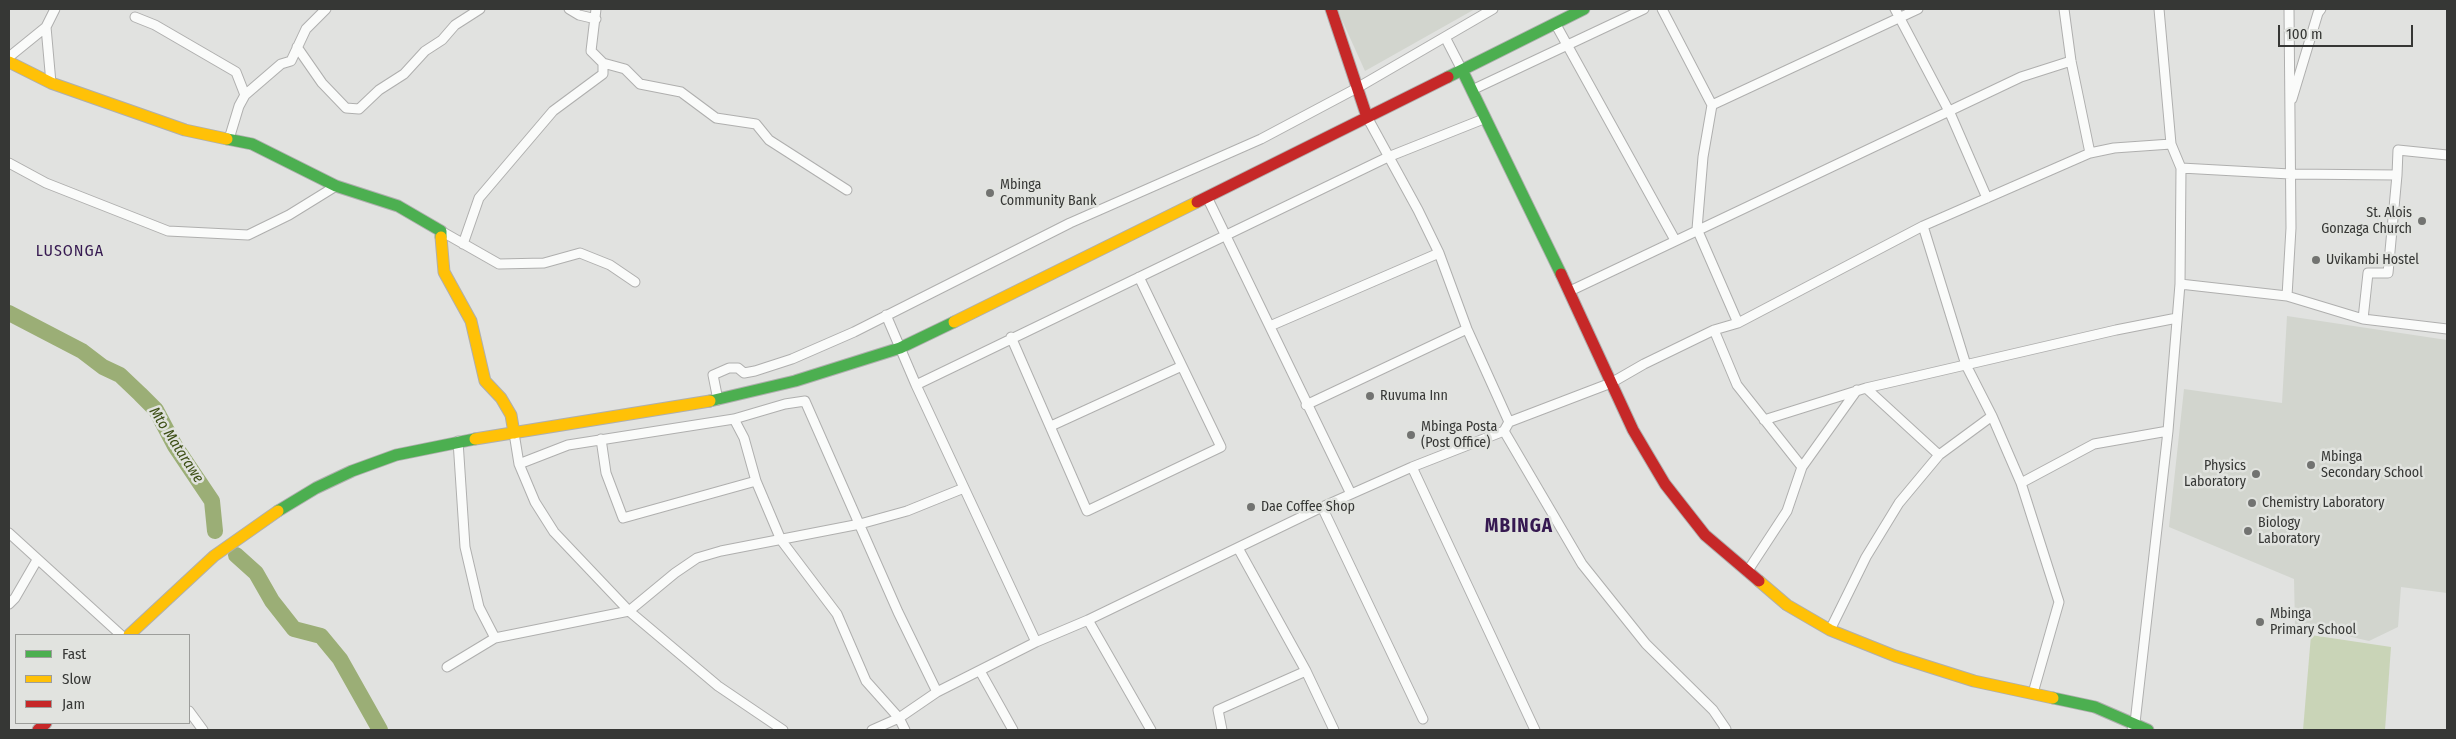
<!DOCTYPE html>
<style>
body{margin:0}
#map{position:relative;width:2456px;height:739px;overflow:hidden;background:#e1e2e0;font-family:"Fira Sans Condensed",sans-serif}
canvas{display:block}
.frame{position:absolute;inset:0;border:10px solid #363735;pointer-events:none}
.legend{position:absolute;left:15px;top:634px;width:175px;height:90px;box-sizing:border-box;background:#e1e3df;border:1px solid #9d9e9b;margin:0;padding:6px 9px;list-style:none;font-size:15px;color:#363735}
.legend li{display:flex;align-items:center;gap:10px;height:25px}
.legend b{width:25px;border:1px solid #9d9e9b}
.scale{position:absolute;left:2278px;top:25px;width:135px;height:22px;box-sizing:border-box;border:2px solid #363735;border-top:0;padding-left:6px;font-size:15px;line-height:18px;white-space:nowrap;color:#363735;-webkit-text-stroke:4px #e1e3df;paint-order:stroke}
</style>
<div id="map">
<canvas width="2456" height="739"></canvas>
<div class="frame"></div>
<ul class="legend">
<li><b style="height:6px;background:#4caf50"></b>Fast</li>
<li><b style="height:6px;background:#ffc107"></b>Slow</li>
<li><b style="height:6px;background:#c62828"></b>Jam</li>
</ul>
<div class="scale">100 m</div>
</div>
<script>
const ctx = document.querySelector('canvas').getContext('2d');
ctx.lineJoin = 'round';
function fill(path, color) { ctx.fillStyle = color; ctx.fill(path, 'evenodd'); }
const poly = rows => new Path2D(rows.map(r => 'M' + r).join(''));
function strokePath(path, color, width, dash) { ctx.strokeStyle = color; ctx.lineWidth = width; ctx.lineCap = dash ? 'butt' : 'round'; ctx.setLineDash(dash || []); ctx.stroke(path); }
function label(font, color, halo, rows, align = 'center') {
  ctx.font = font + ' "Fira Sans Condensed",sans-serif'; ctx.lineWidth = 5; ctx.setLineDash([]); ctx.textBaseline = 'middle'; ctx.strokeStyle = halo; ctx.fillStyle = color; for (const [text, x, y, turn = 0] of rows) {
    ctx.save(); ctx.translate(x, y); ctx.rotate((+turn || 0) * Math.PI / 180); ctx.textAlign = isNaN(turn) ? turn : align; if (halo) ctx.strokeText(text, 0, 0); ctx.fillText(text, 0, 0); ctx.restore();
  }
}
fill(poly([
 [1337,9,1475,9,1365,71],
 [2287,316,2447,340,2447,593,2401,587,2398,627,2369,641,2295,624,2294,579,2169,527,2184,389,2282,403]
]), '#d2d5ce');
fill(poly([
 [2311,635,2391,647,2385,730,2303,730]
]), '#c9d4b7');
strokePath(poly([
 [9,313,82,351,103,367,120,375,140,394,156,410,175,446,212,501,215,531],
 [236,555,256,573,272,601,294,629,321,636,340,659,380,730]
]), '#9bae76', 16);
const street = poly([
 [569,9,579,15,596,19],
 [596,9,591,51,603,63,625,69,640,84,681,92,716,118,756,124,769,140,847,190],
 [1662,9,1712,105,1918,9],
 [1895,9,1950,113,1987,198],
 [2064,9,2071,61,2090,153],
 [135,17,155,25,236,72,245,95,239,106,229,139],
 [1555,23,1675,240],
 [1445,37,1462,70],
 [297,47,322,83,346,108,359,109,379,90,404,74,425,51,442,40,455,25,480,9],
 [9,57,46,27],
 [51,83,46,27,55,9],
 [1472,90,1644,9],
 [245,95,281,64,291,61,306,29,326,9],
 [2292,99,2318,13,2321,9],
 [1712,105,1703,157,1697,229,1738,323],
 [1367,117,1418,210,1439,253,1467,329,1509,422],
 [9,163,46,183,168,231,248,235,289,215,336,186],
 [2181,168,2290,174,2397,175,2398,150,2447,155],
 [1207,197,1351,494],
 [1923,226,1966,365,1992,416,2021,483,2059,602,2033,693],
 [441,231,499,264,544,263,580,253,610,265,635,282],
 [463,244,479,198,553,111,603,74,603,63],
 [2180,284,2287,296,2363,319,2447,329],
 [1570,291,2021,77,2071,61],
 [2287,296,2291,228,2289,9],
 [886,315,916,385,1036,642],
 [2363,319,2368,273,2388,273,2397,175],
 [1270,326,1439,253],
 [1714,330,1737,385,1802,467],
 [1011,337,1087,511,1221,447,1139,277],
 [916,385,1388,157,1486,118],
 [1866,388,1939,455],
 [718,400,713,375,729,368,738,368,744,373,755,371,792,359,854,332,1070,223,1261,139,1357,88,1493,9],
 [1306,405,1467,329],
 [734,419,744,438,756,481,781,540,837,614,866,681,899,718,905,730],
 [1764,420,1866,388,2116,330,2177,318],
 [1051,426,1182,366],
 [1504,431,1582,564,1646,644,1713,710,1726,729,1724,730],
 [514,433,519,464,535,502,554,532,629,611,718,686,783,730],
 [601,439,606,473,623,518,756,481],
 [458,441,465,547,479,607,495,638],
 [519,464,568,445,734,419,785,404,805,401,898,612,937,692],
 [1412,467,1535,730],
 [2021,483,2094,444,2168,431],
 [1322,507,1423,719],
 [9,533,121,635],
 [1238,548,1306,671,1334,730],
 [1747,572,1787,511,1802,467,1857,390],
 [9,604,15,598,37,560],
 [1088,620,1151,730],
 [1830,630,1866,557,1899,503,1939,455,1992,416],
 [447,667,495,638,629,611,675,573,697,558,721,551,860,524,907,511,964,488],
 [980,671,1013,730],
 [189,711,203,730],
 [872,730,899,718,937,692,1036,642,1088,620,1322,507,1412,467,1504,431,1509,422,1611,383,1644,364,1714,330,1738,323,1923,226,2090,153,2114,148,2171,144],
 [1222,730,1218,710,1306,671],
 [2132,730,2135,723,2168,431,2180,284,2181,168,2171,144,2159,9]
]);
const fast = poly([
 [1462,70,1561,274],
 [1448,77,1584,9],
 [227,139,252,144,336,186,398,206,441,231,441,237],
 [710,401,795,381,900,348,954,322],
 [278,511,316,488,352,471,396,455,475,439],
 [2053,698,2095,707,2148,730]
]);
const slow = poly([
 [9,62,51,83,185,130,227,139],
 [441,237,444,272,471,321,485,381,501,398,511,415,514,433],
 [954,322,1197,202],
 [475,439,710,401],
 [1759,581,1787,605,1830,630,1895,656,1974,681,2053,698],
 [129,635,214,556,278,511]
]);
const jam = poly([
 [1331,9,1367,117],
 [1197,202,1448,77],
 [1561,274,1633,430,1665,484,1705,535,1759,581],
 [38,730,46,723]
]);
strokePath(street, '#afafae', 11);
strokePath(fast, '#afafae', 13);
strokePath(slow, '#afafae', 13);
strokePath(jam, '#afafae', 13);
strokePath(street, '#fafbfa', 9);
strokePath(fast, '#4caf50', 11);
strokePath(slow, '#ffc107', 11);
strokePath(jam, '#c62828', 11);
for (const [x, y, r, color] of [
 [990,193,5,"#727371"],
 [2422,221,5,"#727371"],
 [2316,260,5,"#727371"],
 [1370,396,5,"#727371"],
 [1411,435,5,"#727371"],
 [2311,465,5,"#727371"],
 [2256,474,5,"#727371"],
 [2252,503,5,"#727371"],
 [1251,507,5,"#727371"],
 [2248,531,5,"#727371"],
 [2260,622,5,"#727371"]
]) { const dot = new Path2D(); dot.arc(x, y, r, 0, 2 * Math.PI); ctx.fillStyle = color; ctx.fill(dot); strokePath(dot, '#e1e3df', 2); }
label('14px', '#363735', '#e1e3df', [
 ["Mbinga",1000,185],
 ["Community Bank",1000,201],
 ["St. Alois",2412,213,"right"],
 ["Gonzaga Church",2412,229,"right"],
 ["Uvikambi Hostel",2326,260],
 ["Ruvuma Inn",1380,396],
 ["Mbinga Posta",1421,427],
 ["(Post Office)",1421,443],
 ["Mbinga",2321,457],
 ["Secondary School",2321,473],
 ["Physics",2246,466,"right"],
 ["Laboratory",2246,482,"right"],
 ["Chemistry Laboratory",2262,503],
 ["Dae Coffee Shop",1261,507],
 ["Biology",2258,523],
 ["Laboratory",2258,539],
 ["Mbinga",2270,614],
 ["Primary School",2270,630]
], 'left');
label('italic 15px', '#3d4f16', '#e1e3df', [
 ["Mto Matarawe",176,445,57]
]);
ctx.letterSpacing = '1px';
label('16px', '#361951', '#e1e3df', [
 ["LUSONGA",70,252]
]);
ctx.letterSpacing = '0px';
ctx.letterSpacing = '1px';
label('bold 19px', '#361951', '#e1e3df', [
 ["MBINGA",1519,527]
]);
ctx.letterSpacing = '0px';
</script>
